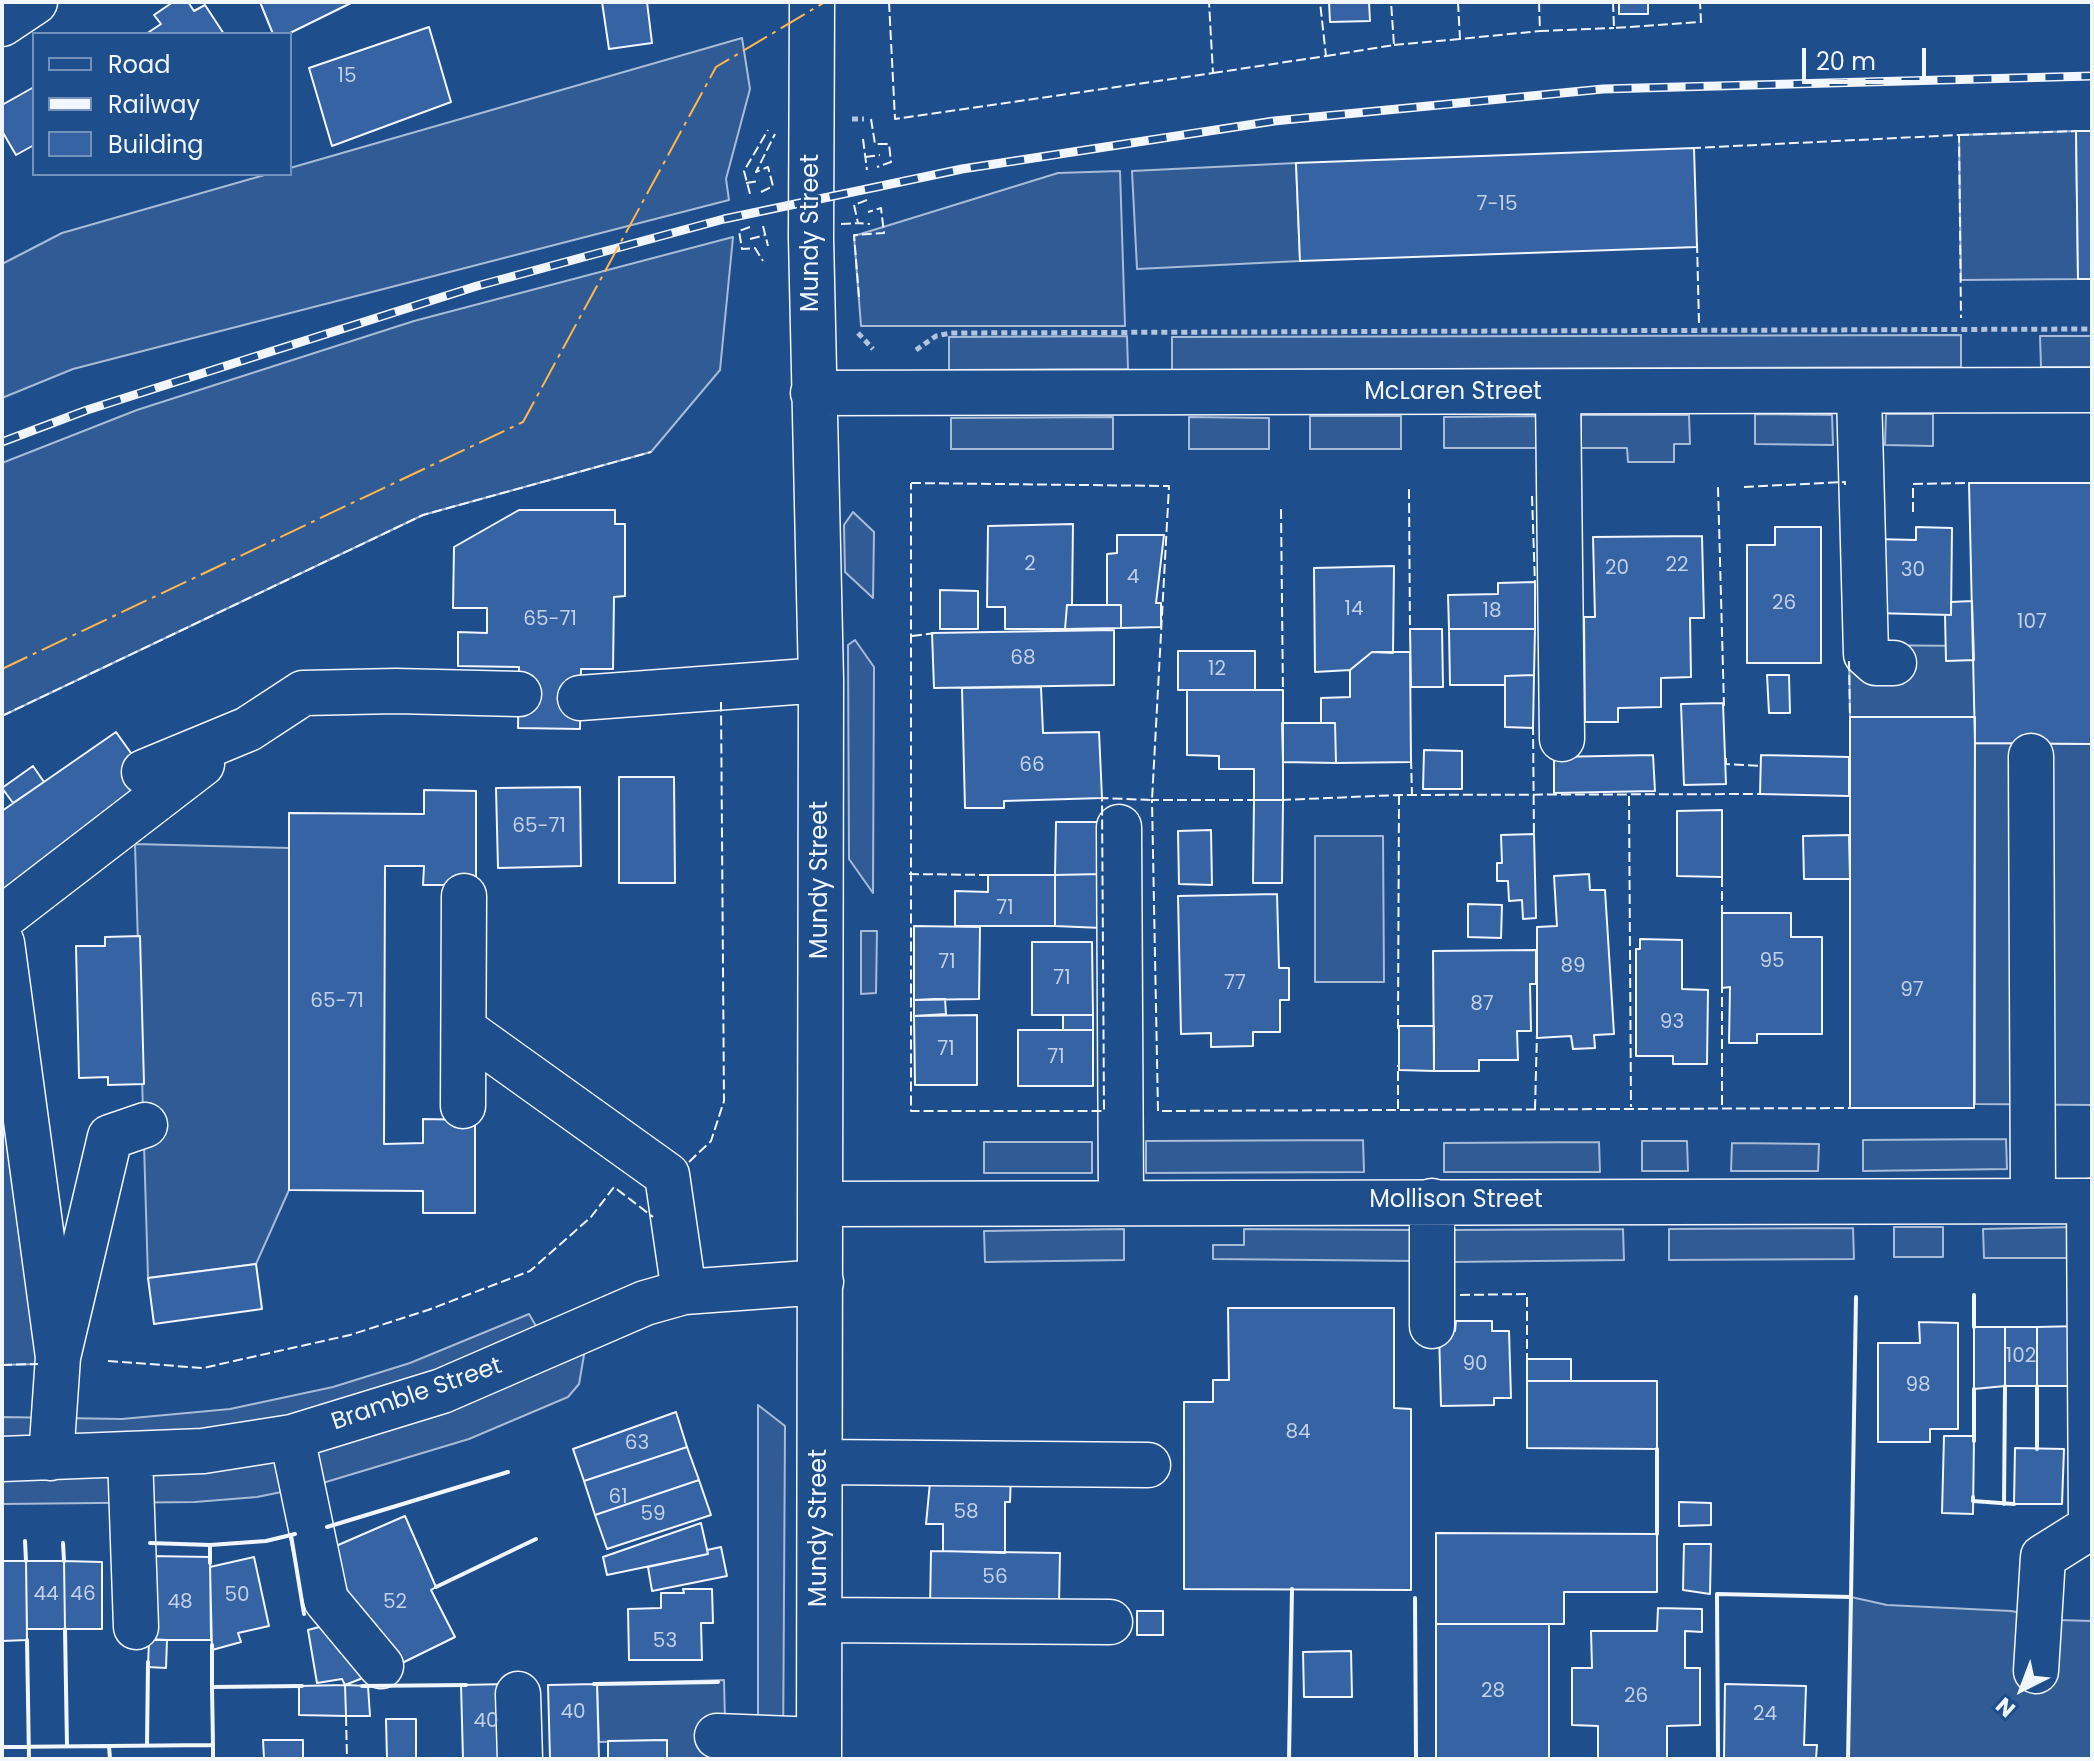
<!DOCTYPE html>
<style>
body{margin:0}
#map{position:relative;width:2094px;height:1761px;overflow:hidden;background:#1f4e8c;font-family:Poppins,sans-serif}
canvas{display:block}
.frame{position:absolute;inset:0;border:4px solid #f2f6ff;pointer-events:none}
.legend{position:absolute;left:32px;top:32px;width:260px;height:144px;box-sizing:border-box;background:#1f4e8c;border:2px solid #7391ba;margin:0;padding:10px 14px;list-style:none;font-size:24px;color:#f2f6ff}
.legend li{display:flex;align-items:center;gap:16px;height:40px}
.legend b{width:40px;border:2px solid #7391ba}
.north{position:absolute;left:1982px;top:1649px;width:80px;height:80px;-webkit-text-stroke:6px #1f4e8c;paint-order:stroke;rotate:222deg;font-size:22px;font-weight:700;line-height:32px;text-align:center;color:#f2f6ff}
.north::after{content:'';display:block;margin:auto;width:28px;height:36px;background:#f2f6ff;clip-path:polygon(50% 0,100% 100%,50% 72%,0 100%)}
.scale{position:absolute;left:1802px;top:48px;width:124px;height:36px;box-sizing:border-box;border:4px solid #f2f6ff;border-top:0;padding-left:10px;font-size:24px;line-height:28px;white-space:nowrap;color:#f2f6ff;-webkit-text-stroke:6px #1f4e8c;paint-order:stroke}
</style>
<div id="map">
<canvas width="2094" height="1761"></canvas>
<div class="frame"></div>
<ul class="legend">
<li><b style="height:10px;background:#1f4e8c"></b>Road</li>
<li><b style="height:10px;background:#f2f6ff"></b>Railway</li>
<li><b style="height:22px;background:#3563a3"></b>Building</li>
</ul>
<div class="north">N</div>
<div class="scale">20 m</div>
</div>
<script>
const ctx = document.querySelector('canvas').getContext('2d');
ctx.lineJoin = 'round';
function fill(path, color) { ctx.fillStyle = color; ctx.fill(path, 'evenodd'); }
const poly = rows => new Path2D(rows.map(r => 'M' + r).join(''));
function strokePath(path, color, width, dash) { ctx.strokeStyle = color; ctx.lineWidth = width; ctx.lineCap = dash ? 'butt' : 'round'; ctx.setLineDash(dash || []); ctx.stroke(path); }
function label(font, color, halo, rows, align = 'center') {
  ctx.font = font + ' Poppins,sans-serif'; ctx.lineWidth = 6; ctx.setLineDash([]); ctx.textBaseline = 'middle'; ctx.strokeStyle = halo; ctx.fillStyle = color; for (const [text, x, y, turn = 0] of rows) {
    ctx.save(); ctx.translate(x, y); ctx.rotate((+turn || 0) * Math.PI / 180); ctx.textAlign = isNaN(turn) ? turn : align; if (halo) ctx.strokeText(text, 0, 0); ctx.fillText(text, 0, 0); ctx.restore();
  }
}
const built = poly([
 [742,38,750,89,726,179,729,200,73,369,2,398,2,264,62,233,268,174,290,174,290,168,742,38],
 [2076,131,2078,279,1961,280,1959,135,2076,131],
 [1296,163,1300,261,1137,269,1132,171,1296,163],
 [1120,171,1125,326,861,326,854,236,1058,173,1120,171],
 [733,237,720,370,651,452,423,515,2,716,2,463,137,410,414,321,733,237],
 [1961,335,1961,367,1172,370,1172,337,1961,335],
 [1127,336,1128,369,949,370,949,337,1127,336],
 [2040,336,2092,336,2092,367,2041,367,2040,336],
 [1755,414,1832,415,1833,445,1755,444,1755,414],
 [1886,414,1933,414,1933,446,1885,445,1886,414],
 [1581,415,1689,415,1690,444,1674,444,1674,462,1628,462,1627,448,1581,448,1581,415],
 [1310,416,1401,416,1401,449,1310,449,1310,416],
 [1538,416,1538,448,1444,448,1444,417,1538,416],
 [1113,417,1113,449,951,449,951,418,1113,417],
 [1189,417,1269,418,1269,449,1189,449,1189,417],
 [853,512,874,532,873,598,845,572,844,525,853,512],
 [855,640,874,667,873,893,849,859,848,645,855,640],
 [1849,645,1974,646,1975,717,1850,717,1849,645],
 [1975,743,2092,744,2092,1105,1975,1104,1975,743],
 [1315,836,1383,836,1384,982,1315,982,1315,836],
 [135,844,289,848,289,1190,256,1264,148,1278,135,844],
 [861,931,877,931,876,993,861,994,861,931],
 [2,990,38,1364,2,1365,2,990],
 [2006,1139,2007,1169,1863,1171,1863,1140,2006,1139],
 [1363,1140,1364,1172,1146,1173,1146,1141,1363,1140],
 [1642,1141,1687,1141,1688,1171,1642,1171,1642,1141],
 [984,1142,1092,1142,1092,1173,984,1173,984,1142],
 [1599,1142,1600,1172,1444,1172,1444,1143,1599,1142],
 [1732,1143,1819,1144,1818,1171,1731,1171,1732,1143],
 [1894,1227,1943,1227,1943,1257,1894,1257,1894,1227],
 [2074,1227,2075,1258,1984,1258,1983,1229,2074,1227],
 [1853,1228,1854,1259,1669,1260,1669,1229,1853,1228],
 [1124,1229,1124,1260,985,1262,984,1231,1124,1229],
 [1244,1229,1415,1230,1415,1261,1213,1259,1213,1245,1244,1245,1244,1229],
 [1623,1229,1624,1260,1452,1262,1451,1230,1623,1229],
 [529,1314,547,1345,589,1326,579,1384,568,1397,469,1439,316,1485,257,1497,195,1502,2,1504,2,1417,122,1419,230,1409,333,1387,410,1363,529,1314],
 [758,1405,785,1426,783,1759,758,1759,758,1405],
 [1851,1597,1887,1605,2011,1611,2058,1620,2092,1621,2092,1759,1848,1759,1851,1597],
 [724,1680,726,1759,667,1759,666,1740,599,1742,597,1684,724,1680]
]);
fill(built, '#305b95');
strokePath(built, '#a8bbd7', 2);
const building = poly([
 [173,2,188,2,194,11,205,5,224,34,146,34,161,24,154,15,173,2],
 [260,2,353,2,288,34,273,34,260,2],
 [602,2,647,2,652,43,609,49,602,2],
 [1329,2,1369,2,1370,21,1330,22,1329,2],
 [1619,2,1648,2,1648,14,1619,14,1619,2],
 [429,27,451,102,332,146,309,68,429,27],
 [34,87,34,145,16,155,2,131,2,105,34,87],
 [2076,131,2092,131,2092,279,2078,279,2076,131],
 [1694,148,1697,247,1300,261,1296,163,1694,148],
 [1969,483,2092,483,2092,744,1975,743,1969,483],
 [519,510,615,510,615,524,625,524,625,596,614,597,613,669,581,669,580,729,518,728,519,667,458,666,458,632,487,633,487,608,453,608,454,547,519,510],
 [1073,524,1072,605,1067,605,1065,629,1005,629,1005,607,987,607,988,526,1073,524],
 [1775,527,1821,527,1821,663,1747,663,1747,545,1775,545,1775,527],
 [1916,527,1952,528,1951,615,1874,613,1875,539,1916,540,1916,527],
 [1117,535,1164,535,1156,603,1161,603,1161,627,1121,628,1121,605,1107,605,1107,554,1117,553,1117,535],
 [1702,536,1704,618,1690,618,1691,677,1661,678,1661,707,1618,708,1618,722,1585,722,1584,617,1595,617,1593,537,1702,536],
 [1394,566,1393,653,1372,652,1350,670,1315,672,1314,568,1394,566],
 [1535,582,1535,629,1449,629,1448,595,1498,594,1498,583,1535,582],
 [940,590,978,591,978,629,940,629,940,590],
 [1972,601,1974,660,1946,661,1945,615,1951,615,1951,602,1972,601],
 [1067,605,1121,605,1121,628,1065,629,1067,605],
 [1410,629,1442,629,1443,687,1411,687,1410,629],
 [1449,629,1535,629,1534,675,1505,676,1505,685,1450,685,1449,629],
 [1114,630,1114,685,934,688,932,633,1114,630],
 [1178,651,1255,651,1255,690,1178,690,1178,651],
 [1372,652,1410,652,1411,762,1336,763,1335,723,1321,723,1321,698,1350,697,1350,670,1372,652],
 [1534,675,1533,728,1505,727,1505,676,1534,675],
 [1767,675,1789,675,1790,713,1769,713,1767,675],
 [1041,687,1043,733,1099,732,1102,798,1004,801,1004,808,965,808,962,688,1041,687],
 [1187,690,1283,690,1283,800,1254,800,1254,769,1219,769,1219,756,1187,755,1187,690],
 [1723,703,1726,784,1684,785,1681,704,1723,703],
 [1850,717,1975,717,1974,1108,1850,1108,1850,717],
 [1282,723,1335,723,1336,763,1283,762,1282,723],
 [116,732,153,784,2,890,2,811,116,732],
 [1424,750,1462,751,1462,789,1423,789,1424,750],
 [1653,755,1655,791,1554,793,1554,757,1653,755],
 [1761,755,1849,757,1849,796,1760,794,1761,755],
 [33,766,44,782,13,803,2,788,33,766],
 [619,777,674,777,675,883,619,883,619,777],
 [580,787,581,866,498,868,496,788,580,787],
 [424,790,476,791,476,885,423,885,424,866,385,866,384,1144,423,1143,423,1119,475,1120,475,1213,423,1213,423,1191,289,1190,289,813,424,814,424,790],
 [1254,800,1283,800,1282,883,1253,883,1254,800],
 [1722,810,1722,877,1677,876,1677,811,1722,810],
 [1056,822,1102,822,1102,874,1055,875,1056,822],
 [1211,830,1212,885,1179,884,1178,831,1211,830],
 [1534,834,1536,918,1523,919,1522,900,1509,901,1508,881,1497,881,1497,863,1502,863,1501,835,1534,834],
 [1849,835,1850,879,1804,879,1803,836,1849,835],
 [1102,874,1102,928,1055,926,1055,875,1102,874],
 [1589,874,1590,890,1605,890,1614,1034,1594,1035,1595,1048,1573,1049,1571,1036,1537,1038,1537,927,1557,926,1554,876,1589,874],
 [988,875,1055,875,1055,926,955,926,955,891,988,892,988,875],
 [1277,894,1279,968,1289,968,1289,1000,1280,1000,1280,1032,1253,1032,1253,1046,1211,1047,1211,1033,1181,1034,1178,896,1277,894],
 [1468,904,1502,905,1501,938,1468,937,1468,904],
 [1722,913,1791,913,1791,937,1822,937,1822,1034,1757,1034,1757,1043,1729,1043,1730,987,1722,988,1722,913],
 [914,926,980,927,979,999,914,1000,914,926],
 [140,936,144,1084,108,1085,108,1077,79,1078,76,946,105,946,105,937,140,936],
 [1640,939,1682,940,1682,989,1708,990,1707,1064,1673,1064,1673,1056,1636,1056,1636,949,1640,949,1640,939],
 [1032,942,1092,942,1093,1015,1032,1015,1032,942],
 [1536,950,1536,984,1530,984,1531,1031,1517,1031,1518,1060,1479,1060,1479,1071,1434,1071,1433,951,1536,950],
 [945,999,946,1014,914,1016,914,1000,945,999],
 [977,1015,977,1085,915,1085,914,1016,977,1015],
 [1063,1015,1093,1015,1093,1030,1063,1030,1063,1015],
 [1399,1026,1434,1026,1434,1071,1399,1070,1399,1026],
 [1018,1030,1093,1030,1093,1086,1018,1086,1018,1030],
 [256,1264,262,1309,154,1324,148,1278,256,1264],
 [1228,1308,1394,1308,1394,1408,1411,1409,1411,1590,1184,1589,1184,1402,1213,1402,1213,1380,1229,1380,1228,1308],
 [1456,1321,1492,1321,1492,1331,1509,1331,1511,1398,1494,1398,1494,1405,1441,1406,1439,1332,1455,1331,1456,1321],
 [1919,1322,1958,1323,1958,1429,1930,1429,1930,1442,1878,1442,1878,1343,1920,1343,1919,1322],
 [2081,1326,2082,1386,2037,1386,2037,1327,2081,1326],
 [1974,1327,2005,1327,2005,1386,1974,1389,1974,1327],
 [2005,1327,2037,1327,2037,1386,2005,1386,2005,1327],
 [1527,1359,1571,1359,1571,1381,1527,1381,1527,1359],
 [1527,1381,1657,1381,1657,1449,1527,1448,1527,1381],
 [676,1412,687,1447,584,1481,573,1449,676,1412],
 [1944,1436,1974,1436,1973,1514,1942,1513,1944,1436],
 [687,1447,699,1480,595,1515,584,1481,687,1447],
 [2015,1448,2064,1449,2062,1504,2014,1504,2015,1448],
 [931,1472,1011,1473,1010,1502,1005,1502,1005,1553,943,1551,943,1524,926,1524,931,1472],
 [699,1480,711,1515,607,1549,595,1515,699,1480],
 [1679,1502,1711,1503,1711,1525,1679,1526,1679,1502],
 [405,1516,436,1587,431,1590,455,1637,394,1667,368,1616,360,1620,329,1549,405,1516],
 [701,1523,708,1554,607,1575,603,1557,701,1523],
 [1436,1533,1657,1534,1657,1592,1564,1592,1564,1624,1436,1624,1436,1533],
 [1684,1544,1711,1544,1710,1594,1683,1590,1684,1544],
 [721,1547,727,1576,652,1591,648,1567,708,1554,707,1550,721,1547],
 [931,1551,1060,1553,1059,1605,930,1610,931,1551],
 [150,1556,210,1557,211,1640,149,1640,150,1556],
 [254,1557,269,1626,238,1633,241,1642,212,1650,210,1567,254,1557],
 [2,1561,26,1561,27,1640,2,1641,2,1561],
 [26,1561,64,1561,65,1629,27,1629,26,1561],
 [64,1561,102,1562,102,1629,65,1629,64,1561],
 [683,1589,712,1589,713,1623,701,1623,702,1660,629,1660,628,1609,661,1608,661,1593,684,1593,683,1589],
 [1658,1608,1702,1609,1702,1632,1685,1631,1685,1668,1700,1668,1700,1725,1667,1726,1667,1759,1598,1759,1598,1726,1572,1725,1572,1668,1592,1668,1591,1631,1657,1631,1658,1608],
 [1137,1611,1163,1611,1163,1635,1137,1635,1137,1611],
 [334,1623,368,1676,345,1685,342,1679,317,1683,308,1630,334,1623],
 [1436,1624,1549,1624,1549,1759,1436,1759,1436,1624],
 [149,1639,167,1640,166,1668,148,1667,149,1639],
 [1351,1651,1352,1697,1304,1697,1303,1652,1351,1651],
 [508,1684,511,1759,463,1759,461,1685,508,1684],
 [597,1684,599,1759,550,1759,548,1685,597,1684],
 [1725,1684,1806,1686,1804,1745,1817,1745,1816,1759,1724,1759,1725,1684],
 [345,1685,346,1716,299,1715,299,1686,345,1685],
 [345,1685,368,1686,370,1716,346,1716,345,1685],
 [386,1719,416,1719,416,1759,387,1759,386,1719],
 [263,1740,303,1740,303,1759,264,1759,263,1740],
 [667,1740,667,1759,608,1759,608,1741,667,1740]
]);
fill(building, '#3563a3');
strokePath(building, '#f2f6ff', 2);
const minor = poly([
 [812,2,811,238,821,680,819,1759],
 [2,24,35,2],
 [813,393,2092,390],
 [1558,393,1562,739],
 [1859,393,1866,654,1876,663,1894,663],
 [580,698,821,680],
 [2031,756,2033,1201],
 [144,772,248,729,303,693,396,691,519,694],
 [1119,827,1121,1201],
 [2,918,202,764],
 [2,943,58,1357],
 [466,1031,667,1175,684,1292],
 [463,1106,464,896],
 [1432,1201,1432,1326],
 [821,1204,2092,1201],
 [292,1437,326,1600,381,1666],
 [130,1455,136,1627],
 [51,1458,58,1357,110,1137,145,1125],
 [2,1459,203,1451,292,1437,442,1391,645,1303,684,1292,821,1282],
 [821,1462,1148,1465],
 [820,1620,1110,1622],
 [2036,1671,2043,1557,2091,1527,2089,1201],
 [518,1694,520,1759],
 [717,1736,818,1740]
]);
strokePath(minor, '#f2f6ff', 47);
strokePath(poly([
 [852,119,864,119],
 [858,333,873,349],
 [916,350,936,336,951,333,2092,329]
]), '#b3c4dc', 5, [6, 4]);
strokePath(minor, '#1f4e8c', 44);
const rail = poly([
 [2,442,87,410,477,286,724,219,962,169,1274,121,1603,89,2092,76]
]);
strokePath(rail, '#f2f6ff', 9);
strokePath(rail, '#1f4e8c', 6, [18]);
strokePath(poly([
 [889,2,895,119,1213,73,1209,2],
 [1458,2,1460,39,1540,31],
 [1539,2,1540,31,1614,28],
 [1613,2,1614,28,1701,22,1700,2],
 [1394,45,1460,39],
 [1326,56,1394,45,1391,2],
 [1213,73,1326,56,1320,2],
 [871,119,875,144,889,144,891,162,877,167],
 [1959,135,2076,131],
 [863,139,867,170],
 [1694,151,1694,148,1959,135,1961,318],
 [865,157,880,155],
 [746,183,760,181],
 [761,192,773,186,768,167,756,172,775,134],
 [750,194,744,171,768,130],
 [867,200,854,205,858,223,870,224],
 [841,224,858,223],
 [763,226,768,246],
 [750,227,739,231,742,249,755,248,763,261],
 [750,239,765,235],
 [1697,243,1699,323],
 [859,297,854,235,884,233,881,208,868,212],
 [911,483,1169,486,1152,800,1102,798,1104,1111,911,1111,911,483],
 [1718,487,1724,706],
 [1744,487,1845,482,1845,485],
 [1409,489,1410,631],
 [1532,496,1535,585],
 [1281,509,1283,696],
 [1913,512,1913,484,1969,483],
 [912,636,935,633],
 [1849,661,1850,717],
 [2,716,423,515,651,452],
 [1533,725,1534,837],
 [1726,758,1726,764,1761,766],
 [1411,759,1412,795],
 [1629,796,1631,1107],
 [1257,800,1152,800,1158,1111,1850,1108],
 [1281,800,1399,795,1765,794],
 [909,874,988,875],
 [1722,877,1722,919],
 [1722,983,1722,1107],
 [1398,1029,1399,795],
 [1398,1109,1398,1065],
 [1535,1109,1537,1033],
 [689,1162,711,1141,724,1101,721,702],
 [1460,1295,1527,1294,1527,1363],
 [108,1361,203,1368,350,1335,428,1310,530,1271,591,1217,614,1187,653,1217],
 [2,1365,38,1364],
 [346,1716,347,1759],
 [2091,1759,2092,1734]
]), '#f2f6ff', 2, [10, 4]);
strokePath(poly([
 [1974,1295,1974,1327],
 [1974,1441,1974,1389],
 [1657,1449,1657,1534],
 [2037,1449,2037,1386],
 [1973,1497,1973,1501,2014,1504],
 [2004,1504,2005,1386],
 [327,1527,508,1472],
 [291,1535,304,1614],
 [25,1541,26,1561],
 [63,1543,64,1561],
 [150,1543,210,1545],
 [210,1563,210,1545,266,1541,295,1534],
 [436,1587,536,1539],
 [1851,1597,1856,1297],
 [1415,1598,1416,1759],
 [65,1629,67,1746],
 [27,1640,29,1759],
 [212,1645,212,1687,302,1686],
 [594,1684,718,1682],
 [362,1686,466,1685],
 [147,1745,148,1662],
 [213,1745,213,1759],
 [109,1746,110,1759],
 [2,1747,213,1745,212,1687],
 [1289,1759,1292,1589],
 [1718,1759,1717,1594,1851,1597,1848,1759]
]), '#f2f6ff', 4);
strokePath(poly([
 [2,669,523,422,716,67,825,2]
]), '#ffb74d', 2, [28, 6, 4, 6]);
label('20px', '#c3d1e8', null, [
 ["15",347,77],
 ["7-15",1497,205],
 ["2",1030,565],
 ["22",1677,566],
 ["20",1617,569],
 ["30",1913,571],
 ["4",1133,578],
 ["26",1784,604],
 ["14",1354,610],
 ["18",1492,612],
 ["65-71",550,620],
 ["107",2032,623],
 ["68",1023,659],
 ["12",1217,670],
 ["66",1032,766],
 ["65-71",539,827],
 ["71",1005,909],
 ["95",1772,962],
 ["71",947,963],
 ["89",1573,967],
 ["71",1062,979],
 ["77",1235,984],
 ["97",1912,991],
 ["65-71",337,1002],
 ["87",1482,1005],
 ["93",1672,1023],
 ["71",946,1050],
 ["71",1056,1058],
 ["102",2021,1357],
 ["90",1475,1365],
 ["98",1918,1386],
 ["84",1298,1433],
 ["63",637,1444],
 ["61",618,1498],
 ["58",966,1513],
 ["59",653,1515],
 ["56",995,1578],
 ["44",46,1595],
 ["46",83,1595],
 ["50",237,1596],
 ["48",180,1603],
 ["52",395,1603],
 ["53",665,1642],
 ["28",1493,1692],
 ["26",1636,1697],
 ["40",573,1713],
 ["24",1765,1715],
 ["40",486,1722]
]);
label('24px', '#f2f6ff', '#1f4e8c', [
 ["Mundy Street",812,233,-90],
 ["McLaren Street",1453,393],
 ["Mundy Street",821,880,-90],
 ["Mollison Street",1456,1201],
 ["Bramble Street",417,1395,-19],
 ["Mundy Street",820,1528,-90]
]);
</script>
